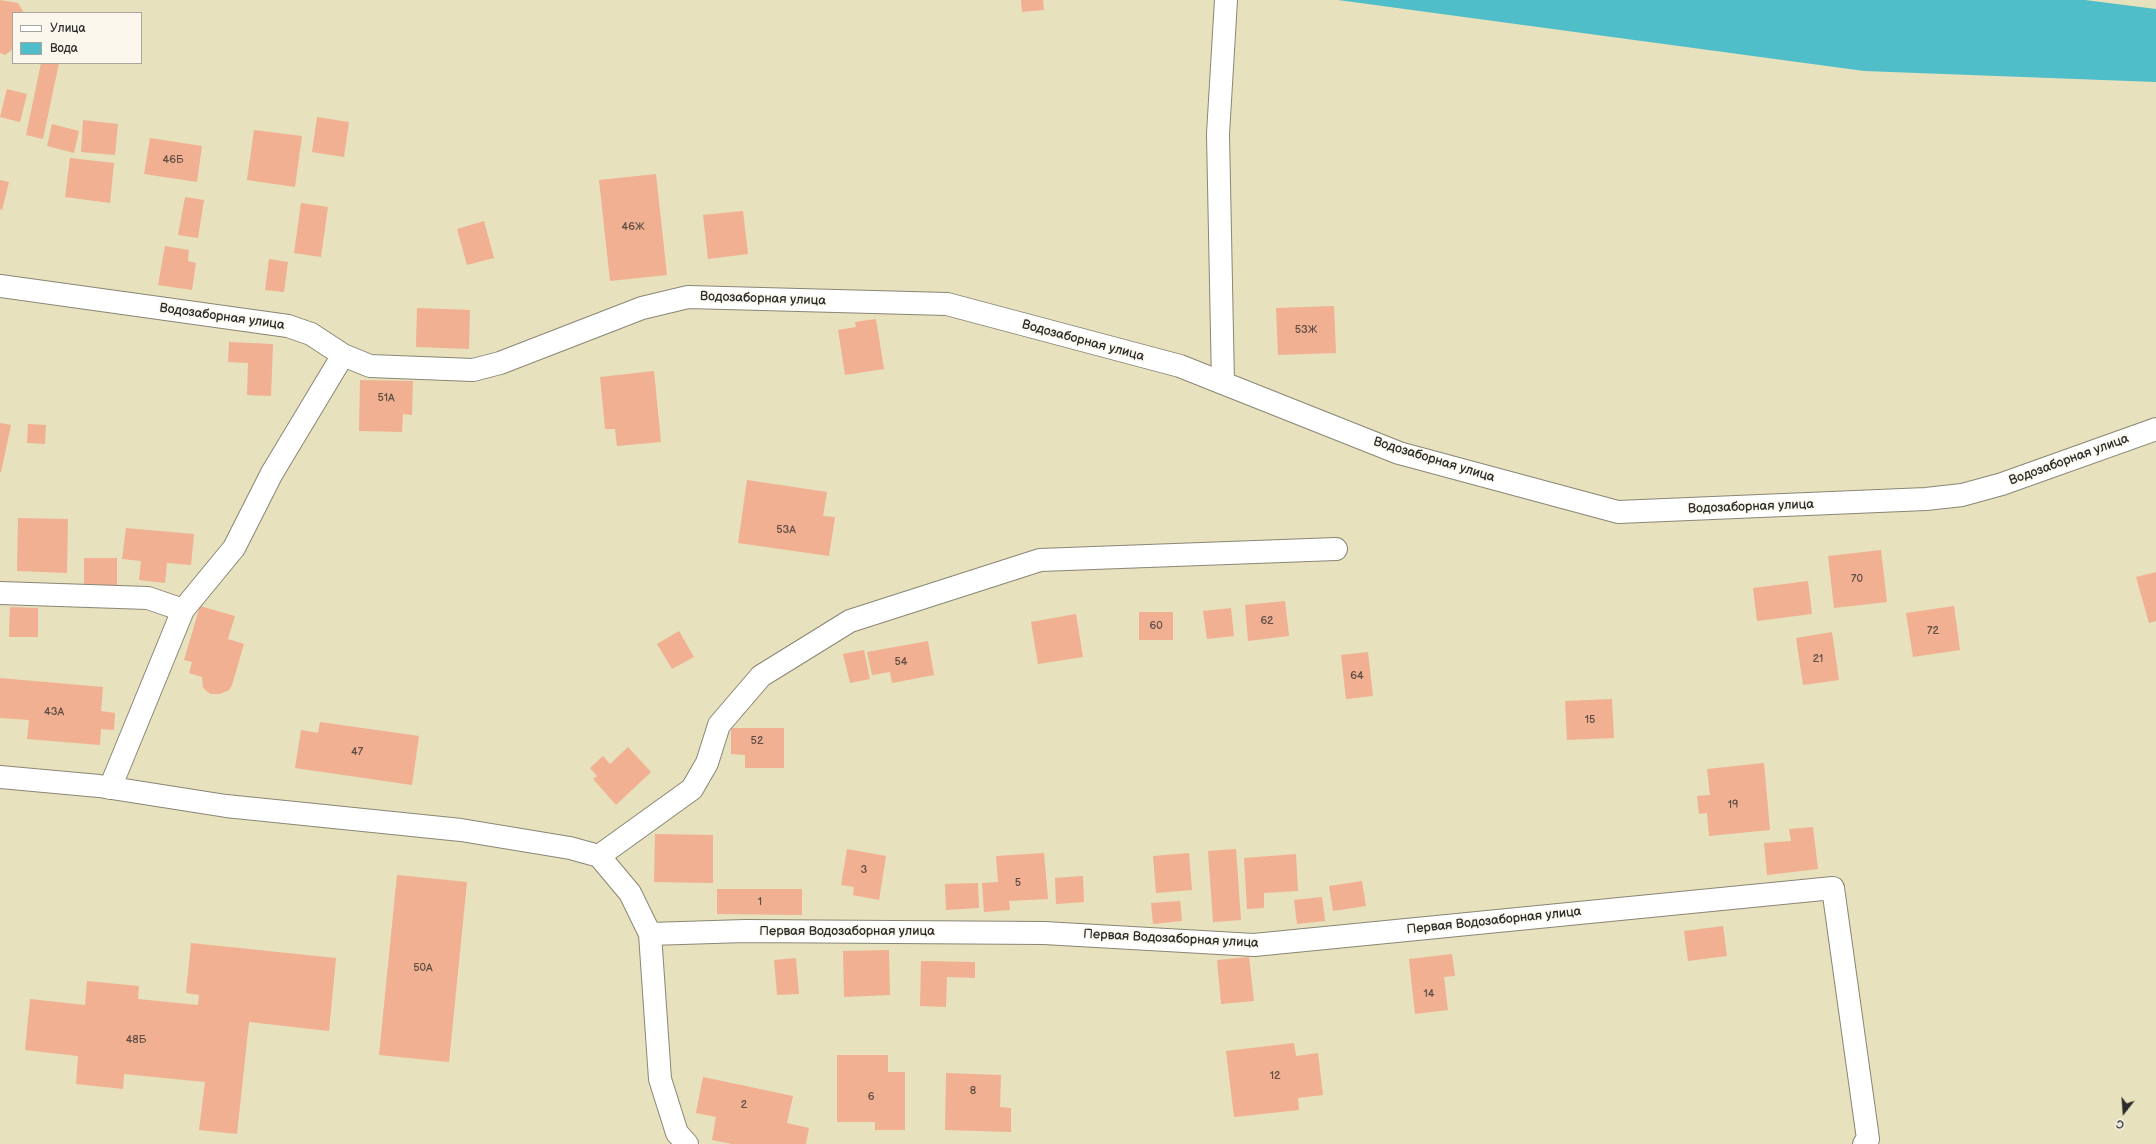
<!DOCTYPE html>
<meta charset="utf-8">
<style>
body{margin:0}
#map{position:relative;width:2156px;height:1144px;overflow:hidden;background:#e7e1be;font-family:"Balsamiq Sans",sans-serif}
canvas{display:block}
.legend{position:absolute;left:12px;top:12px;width:130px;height:52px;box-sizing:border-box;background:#fbf7ec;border:1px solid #a8a59f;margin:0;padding:5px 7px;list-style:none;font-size:12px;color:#2b2b2b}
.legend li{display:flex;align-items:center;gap:8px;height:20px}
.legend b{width:20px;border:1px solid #a8a59f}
.north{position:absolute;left:2104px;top:1092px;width:40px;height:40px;-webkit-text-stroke:3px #fbf7ec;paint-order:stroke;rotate:197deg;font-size:11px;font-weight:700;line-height:16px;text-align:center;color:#2b2b2b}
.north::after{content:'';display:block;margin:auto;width:14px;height:18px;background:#2b2b2b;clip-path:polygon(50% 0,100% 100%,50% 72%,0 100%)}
</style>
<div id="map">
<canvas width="2156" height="1144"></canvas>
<ul class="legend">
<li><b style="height:5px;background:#fff"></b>Улица</li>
<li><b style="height:11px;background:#50bec8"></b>Вода</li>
</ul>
<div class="north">С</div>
</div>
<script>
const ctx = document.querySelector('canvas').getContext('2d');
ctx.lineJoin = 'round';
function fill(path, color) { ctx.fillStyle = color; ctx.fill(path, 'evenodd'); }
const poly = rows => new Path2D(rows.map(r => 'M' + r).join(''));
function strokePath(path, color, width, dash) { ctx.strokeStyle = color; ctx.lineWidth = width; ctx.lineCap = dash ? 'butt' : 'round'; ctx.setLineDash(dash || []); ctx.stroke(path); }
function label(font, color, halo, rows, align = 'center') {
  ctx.font = font + ' "Balsamiq Sans",sans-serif'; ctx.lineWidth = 3; ctx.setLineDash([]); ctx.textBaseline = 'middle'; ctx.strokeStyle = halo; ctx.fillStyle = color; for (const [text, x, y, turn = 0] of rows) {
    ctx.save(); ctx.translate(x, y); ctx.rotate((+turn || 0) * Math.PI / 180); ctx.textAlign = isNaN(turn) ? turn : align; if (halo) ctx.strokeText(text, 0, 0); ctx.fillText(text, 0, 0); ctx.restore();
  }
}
fill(poly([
 [1338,0,2085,0,2156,9,2156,82,1864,71]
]), '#50bec8');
fill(poly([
 [0,0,18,3,24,13,13,13,13,49,5,55,0,53],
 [1021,0,1043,0,1044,10,1022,12],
 [41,63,59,63,43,139,26,135],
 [7,89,27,94,20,122,0,117],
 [317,117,349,122,344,157,312,152],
 [83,120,118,124,115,155,81,152],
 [52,124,79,131,74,153,47,146],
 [254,130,302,136,295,187,247,180],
 [150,138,202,146,197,182,144,174],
 [70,158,114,163,110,203,65,197],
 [656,174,667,275,610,281,599,180],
 [0,180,9,182,2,210,0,209],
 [185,197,204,200,198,238,178,235],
 [301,203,328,207,321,257,294,253],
 [743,211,748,254,708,259,703,215],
 [484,221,494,258,467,265,457,229],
 [165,246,189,250,188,261,196,263,192,290,158,285],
 [269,259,288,262,284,292,265,290],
 [1334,306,1336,353,1278,355,1276,308],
 [417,308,470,310,469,349,416,347],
 [876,319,884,369,845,375,838,330,856,327,855,322],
 [229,342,273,344,271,396,247,395,248,363,228,362],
 [654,371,661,442,617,446,615,429,605,429,600,377],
 [360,380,413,381,412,415,403,414,402,432,359,431],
 [0,423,11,425,1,472,0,472],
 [28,424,46,425,45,444,27,443],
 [747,480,827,492,823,516,835,517,829,556,738,543],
 [18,518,68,519,67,573,17,571],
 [126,528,194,534,191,565,167,563,165,583,139,580,141,561,122,559],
 [1881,550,1887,602,1834,608,1828,556],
 [84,558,117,558,117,585,84,585],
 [2156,572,2156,621,2149,623,2136,577],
 [1808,581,1812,614,1757,621,1753,588],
 [1285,601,1289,636,1248,641,1245,605],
 [200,606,235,616,228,639,244,644,232,685,229,690,220,694,211,694,206,691,203,687,202,677,189,673,192,662,184,660],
 [1954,606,1960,650,1913,657,1906,613],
 [10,607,38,608,38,637,9,637],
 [1231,608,1234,636,1207,639,1203,611],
 [1139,612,1173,612,1173,640,1139,640],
 [1076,614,1083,657,1038,664,1031,622],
 [679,631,694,657,672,669,657,644],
 [1832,632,1839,680,1803,685,1796,638],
 [928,641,934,675,892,683,890,672,872,675,867,652],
 [864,650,870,679,850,683,843,654],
 [1368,652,1373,696,1346,699,1341,655],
 [0,678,103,687,101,711,115,713,114,730,101,729,100,745,27,739,29,720,0,718],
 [1612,699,1614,738,1567,740,1565,701],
 [320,722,419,736,412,785,295,768,301,730,318,733],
 [731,728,784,728,784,768,745,768,745,755,731,754],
 [628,747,651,772,616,805,593,779,597,776,590,768,603,756,610,764],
 [1764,763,1770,830,1709,836,1707,813,1699,814,1697,796,1710,795,1707,769],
 [1813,827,1818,869,1767,875,1764,843,1791,841,1789,829],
 [655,834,713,835,713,883,654,882],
 [847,849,886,856,879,900,853,895,854,887,841,885],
 [1236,849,1241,920,1213,922,1208,851],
 [1044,853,1048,899,1009,901,1010,910,984,912,982,883,998,882,996,856],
 [1189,853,1192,890,1156,893,1153,856],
 [1296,854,1298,891,1264,893,1264,908,1247,909,1244,858],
 [397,875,467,882,449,1062,379,1055],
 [1083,876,1084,902,1056,904,1055,878],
 [1362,881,1366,906,1333,911,1329,886],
 [978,883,979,908,946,910,945,884],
 [717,889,802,889,802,915,717,914],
 [1322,897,1325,921,1297,924,1294,900],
 [1180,901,1182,921,1153,924,1151,903],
 [1723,926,1727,956,1688,961,1684,931],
 [191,943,336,958,329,1031,249,1022,237,1134,199,1130,205,1082,124,1074,123,1089,76,1084,78,1056,25,1050,30,999,85,1005,87,981,139,986,138,999,198,1005,199,995,186,993],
 [889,950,890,995,844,997,843,951],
 [1452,954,1455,976,1444,977,1448,1010,1415,1014,1409,959],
 [1249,957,1254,1001,1221,1004,1217,960],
 [796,958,799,994,777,995,774,960],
 [921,961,975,962,975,978,947,977,946,1007,920,1006],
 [1294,1043,1296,1056,1318,1053,1323,1095,1298,1098,1299,1110,1234,1117,1226,1051],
 [837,1055,888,1055,888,1072,905,1072,905,1130,875,1130,875,1122,837,1122],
 [946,1073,1001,1075,1000,1107,1011,1108,1011,1132,945,1130],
 [703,1077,793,1096,787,1123,809,1128,806,1144,732,1144,712,1140,716,1117,696,1113]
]), '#f0b091');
const minor = poly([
 [0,286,288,326,311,334,343,355,370,366,473,370,500,363,642,308,688,297,947,304,1180,366,1399,453,1618,512,1926,499,1962,495,2002,484,2156,429],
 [1223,383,1218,134,1226,0],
 [0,593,148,598,183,610],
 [0,777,99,786,226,806,461,830,570,848,599,856,630,893,650,934,660,1079,677,1133,687,1144],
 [110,788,183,610,234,548,272,473,343,355],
 [599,856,692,789,707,763,719,725,761,676,850,621,1040,560,1336,549],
 [650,934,745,931,1044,933,1254,945,1833,888,1868,1139,1864,1144]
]);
strokePath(minor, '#898674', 24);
strokePath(minor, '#fff', 22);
label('11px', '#5c4c44', null, [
 ["46Б",173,160],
 ["46Ж",633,227],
 ["53Ж",1306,330],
 ["51А",386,398],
 ["53А",786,530],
 ["70",1857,579],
 ["62",1267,621],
 ["60",1156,626],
 ["72",1933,631],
 ["21",1818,659],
 ["54",901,662],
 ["64",1357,676],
 ["43А",54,712],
 ["15",1590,720],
 ["52",757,741],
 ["47",357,752],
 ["19",1733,805],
 ["3",864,870],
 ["5",1018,883],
 ["1",760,902],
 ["50А",423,968],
 ["14",1429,994],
 ["48Б",136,1040],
 ["12",1275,1076],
 ["8",973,1091],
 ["6",871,1097],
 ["2",744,1105]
]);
label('13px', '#2b2b2b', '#fbf7ec', [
 ["Водозаборная улица",763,299,2],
 ["Водозаборная улица",222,317,8],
 ["Водозаборная улица",1083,341,15],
 ["Водозаборная улица",1434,460,17],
 ["Водозаборная улица",2069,460,-20],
 ["Водозаборная улица",1751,507,-2],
 ["Первая Водозаборная улица",1494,921,-6],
 ["Первая Водозаборная улица",847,932],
 ["Первая Водозаборная улица",1171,939,3]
]);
</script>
